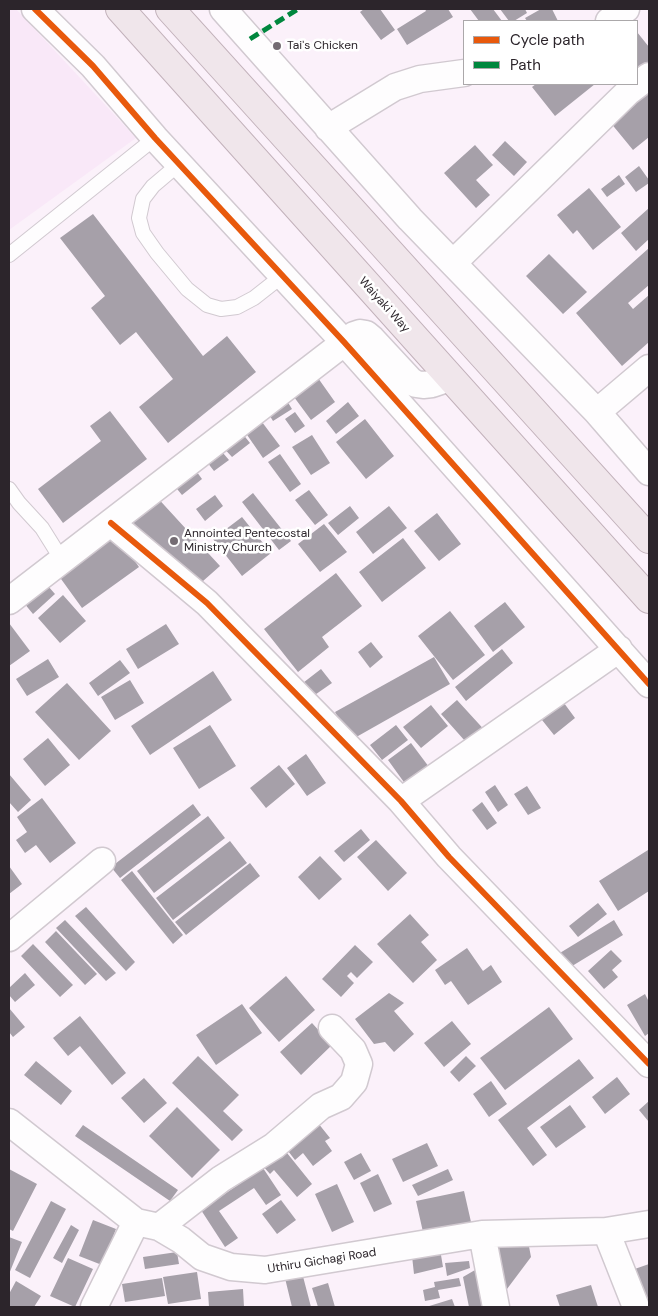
<!DOCTYPE html>
<style>
body{margin:0}
#map{position:relative;width:658px;height:1316px;overflow:hidden;background:#fbf1fa;font-family:"DM Sans",sans-serif}
canvas{display:block}
.frame{position:absolute;inset:0;border:10px solid #2c252b;pointer-events:none}
.legend{position:absolute;left:463px;top:20px;width:175px;height:65px;box-sizing:border-box;background:#fff;border:1px solid #aba8aa;margin:0;padding:6px 9px;list-style:none;font-size:15px;color:#2c252b}
.legend li{display:flex;align-items:center;gap:10px;height:25px}
.legend b{width:25px;border:1px solid #aba8aa}
</style>
<div id="map">
<canvas width="658" height="1316"></canvas>
<div class="frame"></div>
<ul class="legend">
<li><b style="height:6px;background:#e8590c"></b>Cycle path</li>
<li><b style="height:6px;background:#00873e"></b>Path</li>
</ul>
</div>
<script>
const ctx = document.querySelector('canvas').getContext('2d');
ctx.lineJoin = 'round';
function fill(path, color) { ctx.fillStyle = color; ctx.fill(path, 'evenodd'); }
const poly = rows => new Path2D(rows.map(r => 'M' + r).join(''));
function strokePath(path, color, width, dash) { ctx.strokeStyle = color; ctx.lineWidth = width; ctx.lineCap = dash ? 'butt' : 'round'; ctx.setLineDash(dash || []); ctx.stroke(path); }
function label(font, color, halo, rows, align = 'center') {
  ctx.font = font + ' "DM Sans",sans-serif'; ctx.lineWidth = 5; ctx.setLineDash([]); ctx.textBaseline = 'middle'; ctx.strokeStyle = halo; ctx.fillStyle = color; for (const [text, x, y, turn = 0] of rows) {
    ctx.save(); ctx.translate(x, y); ctx.rotate((+turn || 0) * Math.PI / 180); ctx.textAlign = isNaN(turn) ? turn : align; if (halo) ctx.strokeText(text, 0, 0); ctx.fillText(text, 0, 0); ctx.restore();
  }
}
fill(poly([
 [9,9,16,9,136,138,9,230]
]), '#f9e8f8');
fill(poly([
 [364,9,380,9,395,30,381,40,360,12],
 [425,9,448,9,453,17,407,45,397,29,426,11],
 [470,9,493,9,502,21,479,21],
 [500,9,525,9,527,13,514,21,509,21],
 [541,9,552,9,558,21,527,21,525,18],
 [637,32,649,47,649,70,637,78],
 [536,84,595,84,555,116,532,87],
 [649,90,649,137,633,150,610,122],
 [505,141,527,162,514,176,492,155],
 [475,145,493,165,476,180,490,195,476,208,444,173],
 [639,166,649,180,649,183,636,192,625,177],
 [619,175,625,184,607,197,601,189],
 [589,188,621,227,593,250,577,230,573,234,557,215],
 [649,208,649,239,636,251,621,233],
 [93,214,203,356,227,336,256,372,168,443,139,407,173,379,136,332,120,345,91,308,105,296,60,238],
 [649,248,649,285,628,303,633,309,649,295,649,342,622,366,576,313],
 [549,254,587,292,563,314,526,276],
 [318,378,335,402,311,420,294,397],
 [284,396,292,409,273,421,265,408],
 [348,402,359,416,336,434,326,421],
 [110,411,147,459,63,523,38,489,101,441,90,426],
 [295,412,305,426,295,433,285,419],
 [259,418,280,446,263,458,243,429],
 [365,419,394,456,366,479,336,442],
 [238,428,250,443,232,457,220,444],
 [312,435,330,463,311,475,292,447],
 [217,446,229,460,214,471,203,457],
 [280,454,301,484,290,492,268,462],
 [194,468,202,479,182,495,173,484],
 [309,490,328,515,315,525,295,500],
 [253,493,291,541,279,550,242,502],
 [154,494,220,566,194,589,128,517],
 [215,495,223,506,205,521,196,509],
 [350,506,359,518,338,535,328,523],
 [389,506,407,528,373,554,356,532],
 [437,513,461,544,439,561,414,531],
 [242,517,271,553,242,576,213,539],
 [324,524,347,552,320,572,298,544],
 [114,531,139,567,82,608,56,572],
 [403,538,426,568,382,602,359,572],
 [336,573,362,606,322,637,329,647,298,672,264,629],
 [41,578,55,594,33,614,19,597],
 [63,595,86,621,60,643,38,618],
 [505,602,525,627,493,652,474,626],
 [450,611,485,655,453,680,418,636],
 [9,623,30,651,9,666],
 [166,624,179,644,138,669,126,649],
 [371,642,383,657,370,668,358,652],
 [502,649,513,663,466,701,455,687],
 [434,657,450,684,351,740,335,712],
 [48,659,59,677,27,696,16,679],
 [120,660,130,673,98,696,89,683],
 [321,669,332,683,309,699,299,686],
 [213,671,232,700,150,755,131,726],
 [130,680,144,703,115,720,101,697],
 [67,683,111,731,79,760,35,712],
 [457,700,489,735,473,750,441,714],
 [564,703,575,718,554,735,542,720],
 [431,705,448,726,421,748,403,727],
 [210,725,236,766,199,789,173,748],
 [396,725,408,740,382,760,370,745],
 [48,738,70,765,45,786,23,759],
 [411,743,429,767,406,785,388,760],
 [306,754,326,783,307,796,287,768],
 [279,765,295,784,266,808,250,788],
 [9,774,31,800,18,812,9,802],
 [495,785,508,805,498,812,485,792],
 [527,786,541,808,528,815,514,794],
 [42,798,76,843,50,863,36,845,25,853,16,840,27,832,17,817],
 [482,802,497,823,487,830,472,810],
 [193,804,201,815,120,878,111,867],
 [208,816,225,838,154,893,137,871],
 [361,829,370,840,344,862,334,851],
 [376,840,407,873,388,891,357,857],
 [230,841,247,863,173,920,156,898],
 [648,850,649,852,649,891,618,911,599,881],
 [320,856,342,879,319,900,298,877],
 [250,863,260,876,186,935,175,922],
 [9,866,22,884,9,894],
 [132,871,183,935,173,944,121,880],
 [598,903,607,914,578,937,569,926],
 [86,907,135,962,126,971,75,916],
 [410,914,429,935,421,942,437,960,413,983,377,944],
 [65,920,116,973,106,981,56,928],
 [614,920,623,935,559,974,550,959],
 [56,931,97,974,85,985,45,942],
 [33,944,73,985,60,997,21,956],
 [355,945,373,962,357,978,351,972,347,976,354,983,341,997,322,979],
 [467,948,483,971,491,965,502,982,468,1005,451,981,445,985,435,970],
 [611,950,622,961,612,970,618,977,604,989,588,971],
 [25,973,35,985,15,1002,9,995,9,988],
 [286,976,315,1010,279,1042,249,1008],
 [389,993,404,1003,394,1011,414,1034,394,1052,385,1042,374,1044,355,1019],
 [645,994,649,1002,649,1033,645,1036,627,1005],
 [242,1004,262,1033,216,1065,196,1035],
 [549,1007,573,1039,505,1090,480,1058],
 [9,1008,25,1027,13,1037,9,1032],
 [80,1016,126,1073,112,1085,80,1046,68,1056,53,1038],
 [452,1021,471,1044,444,1067,424,1043],
 [312,1023,332,1045,301,1075,280,1052],
 [198,1056,239,1095,223,1111,243,1130,232,1141,172,1083],
 [466,1056,476,1066,459,1082,450,1072],
 [579,1059,594,1078,527,1128,547,1155,533,1166,498,1120],
 [36,1061,72,1091,61,1105,24,1075],
 [617,1077,630,1094,605,1114,592,1097],
 [144,1078,167,1103,144,1123,121,1098],
 [491,1081,507,1104,489,1117,473,1094],
 [649,1101,649,1122,639,1110],
 [570,1105,586,1127,556,1148,540,1127],
 [177,1107,220,1150,192,1178,149,1136],
 [318,1123,330,1138,325,1141,332,1151,313,1166,303,1153,295,1160,285,1147],
 [83,1125,178,1190,170,1201,75,1136],
 [427,1143,438,1166,403,1182,392,1159],
 [283,1148,312,1184,297,1197,274,1170,270,1174,262,1165],
 [361,1153,371,1171,354,1180,344,1162],
 [263,1168,281,1195,266,1205,254,1188,219,1211,238,1238,225,1247,201,1210],
 [9,1169,37,1184,13,1231,9,1229],
 [448,1169,453,1180,418,1196,412,1185],
 [378,1174,392,1204,374,1212,360,1183],
 [337,1184,354,1222,332,1232,315,1194],
 [464,1191,471,1222,423,1232,416,1201],
 [281,1200,296,1220,277,1234,262,1214],
 [51,1201,66,1209,30,1278,15,1270],
 [93,1220,116,1229,102,1265,79,1256],
 [71,1225,79,1230,62,1263,53,1258],
 [527,1236,531,1257,501,1297,490,1243],
 [9,1237,22,1242,9,1274],
 [439,1243,443,1267,414,1274,411,1247],
 [177,1252,179,1264,145,1269,143,1257],
 [68,1258,93,1269,75,1307,50,1296],
 [469,1261,470,1268,447,1276,445,1263],
 [649,1264,649,1307,643,1307,629,1271],
 [300,1265,311,1307,292,1307,283,1270],
 [475,1270,483,1307,469,1307,463,1277],
 [197,1272,201,1299,168,1304,163,1277],
 [162,1278,165,1296,125,1302,122,1284],
 [459,1278,461,1286,438,1290,440,1298,425,1301,423,1290,435,1287,434,1282],
 [16,1281,41,1296,34,1307,9,1307,9,1294],
 [328,1283,335,1307,318,1307,312,1288],
 [591,1285,598,1307,560,1307,556,1295],
 [243,1289,244,1307,209,1307,208,1292],
 [452,1299,455,1307,426,1307]
]), '#a6a0a9');
const service = poly([
 [179,164,153,186,143,199,139,218,143,233,157,253,187,289,207,305,221,309,237,307,254,298,282,276],
 [9,255,155,138],
 [9,489,19,503,42,528,62,560]
]);
const minor = poly([
 [35,9,93,66,155,138,344,342,649,684],
 [223,9,410,219,597,412,649,472],
 [609,21,626,9],
 [328,128,395,87,420,79,464,73],
 [453,263,628,92,649,76],
 [597,412,649,368],
 [111,523,207,603,401,801,449,857,649,1064],
 [9,601,354,335,360,333,366,334,372,339,411,381,416,384,423,385,432,384,450,378],
 [401,801,619,649],
 [9,938,102,861],
 [9,1122,136,1222,159,1227,181,1240,202,1257,231,1267,265,1270,482,1234,606,1231,649,1224],
 [159,1227,221,1179,274,1146,321,1106,341,1097,354,1082,359,1064,353,1050,332,1028],
 [606,1231,636,1307],
 [482,1234,496,1307],
 [94,1307,136,1222]
]);
const trunk = poly([
 [120,9,649,599],
 [170,9,649,539]
]);
strokePath(service, '#d1c9d0', 16);
strokePath(minor, '#d1c9d0', 29);
strokePath(trunk, '#c2b1ba', 30);
strokePath(service, '#fefdfe', 14);
strokePath(minor, '#fefdfe', 26);
strokePath(trunk, '#f0e6eb', 28);
strokePath(poly([
 [250,39,298,9]
]), '#00873e', 5, [10, 5]);
strokePath(poly([
 [35,9,93,66,155,138,344,342,649,684],
 [111,523,207,603,401,801,449,857,649,1064]
]), '#e8590c', 6);
for (const [x, y, r, color] of [
 [277,46,5,"#746c73"],
 [174,541,5,"#746c73"]
]) { const dot = new Path2D(); dot.arc(x, y, r, 0, 2 * Math.PI); ctx.fillStyle = color; ctx.fill(dot); strokePath(dot, '#fff', 2); }
label('12px', '#2c252b', '#fff', [
 ["Tai's Chicken",287,46],
 ["Annointed Pentecostal",184,534],
 ["Ministry Church",184,548]
], 'left');
label('12px', '#2c252b', '#fff', [
 ["Waiyaki Way",384,305,48],
 ["Uthiru Gichagi Road",322,1261,-9]
]);
</script>
